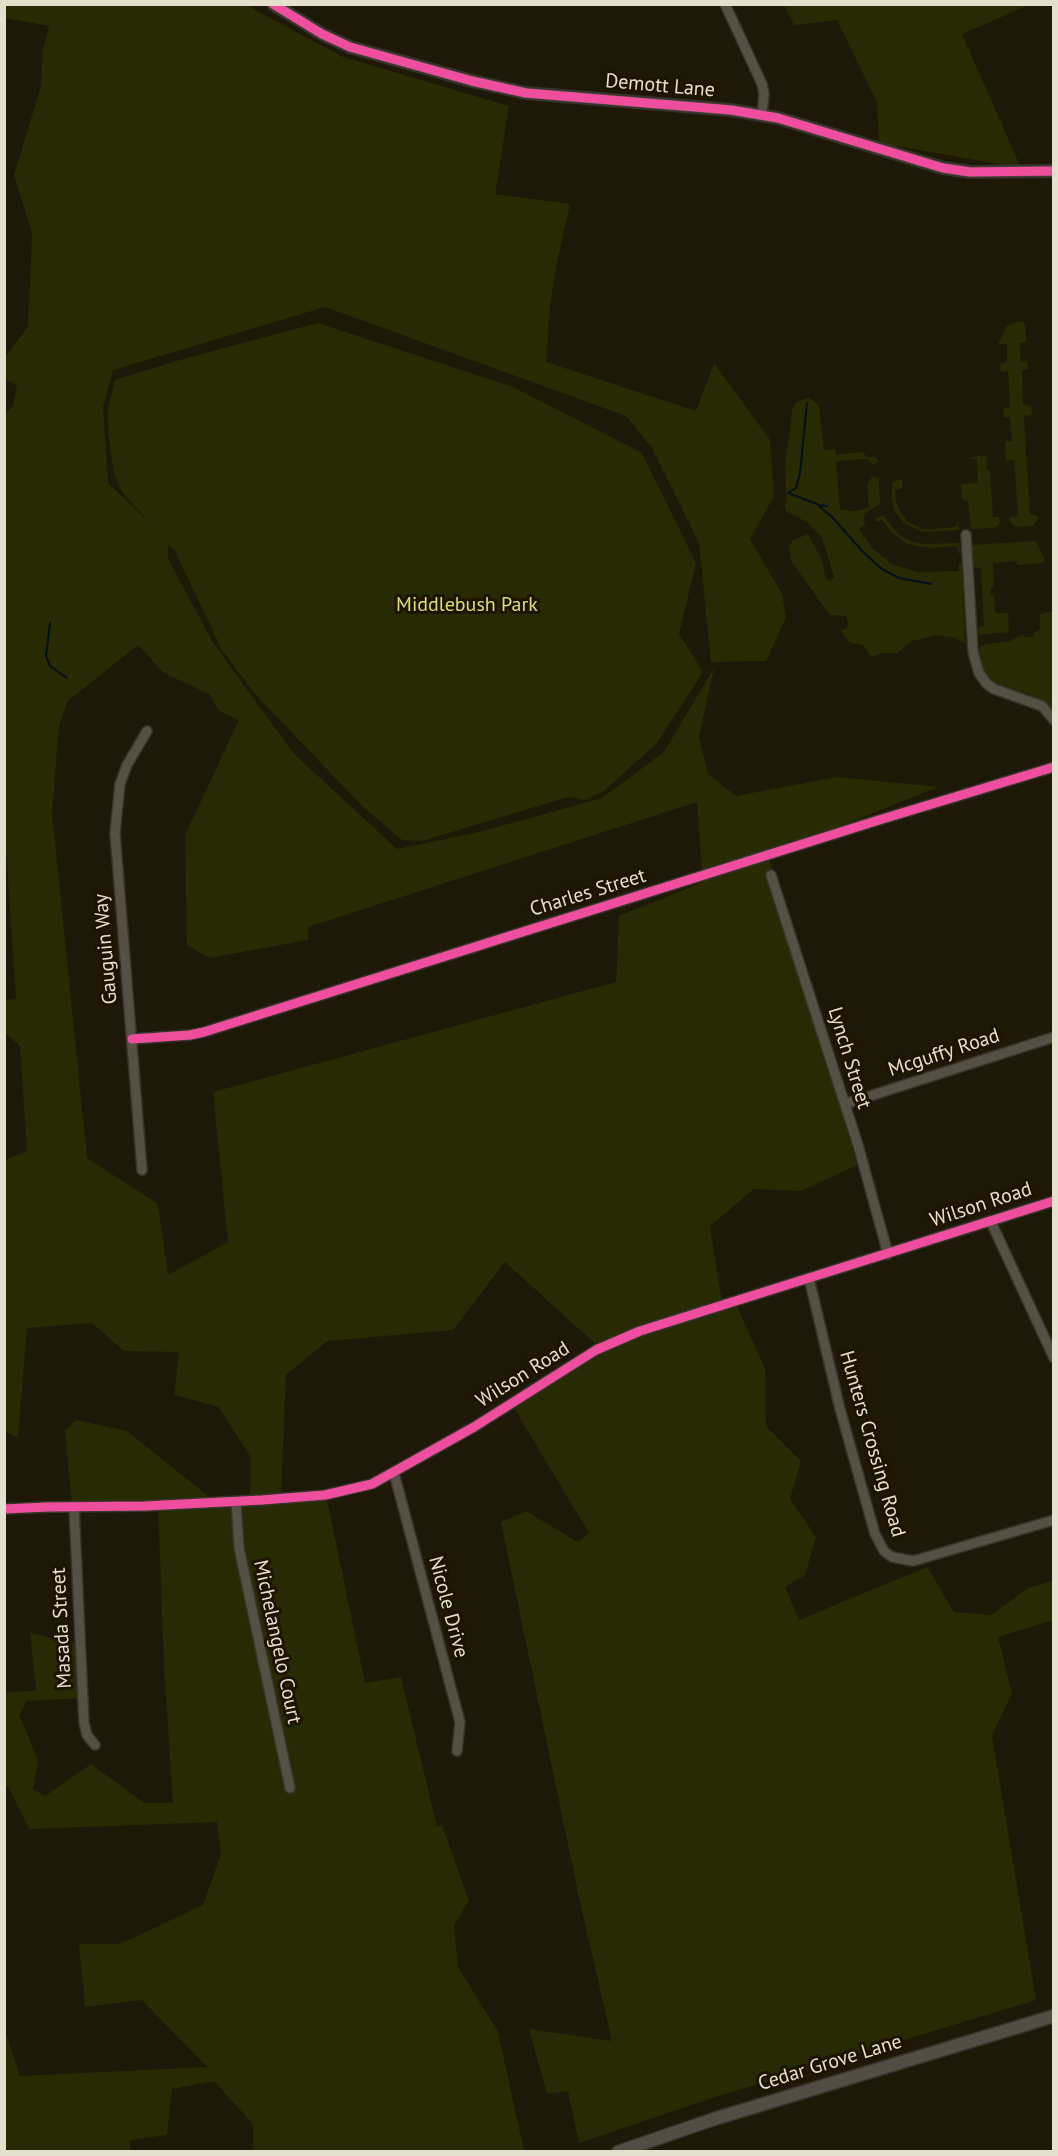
<!DOCTYPE html>
<style>
body{margin:0}
#map{position:relative;width:1058px;height:2156px;overflow:hidden;background:#1e1809;font-family:"PT Sans",sans-serif}
canvas{display:block}
.frame{position:absolute;inset:0;border:6px solid #e5dfce;pointer-events:none}
</style>
<div id="map">
<canvas width="1058" height="2156"></canvas>
<div class="frame"></div>
</div>
<script>
const ctx = document.querySelector('canvas').getContext('2d');
ctx.lineJoin = 'round';
function fill(path, color) { ctx.fillStyle = color; ctx.fill(path, 'evenodd'); }
const poly = rows => new Path2D(rows.map(r => 'M' + r).join(''));
function strokePath(path, color, width, dash) { ctx.strokeStyle = color; ctx.lineWidth = width; ctx.lineCap = dash ? 'butt' : 'round'; ctx.setLineDash(dash || []); ctx.stroke(path); }
function label(font, color, halo, rows, align = 'center') {
  ctx.font = font + ' "PT Sans",sans-serif'; ctx.lineWidth = 6; ctx.setLineDash([]); ctx.textBaseline = 'middle'; ctx.strokeStyle = halo; ctx.fillStyle = color; for (const [text, x, y, turn = 0] of rows) {
    ctx.save(); ctx.translate(x, y); ctx.rotate((+turn || 0) * Math.PI / 180); ctx.textAlign = isNaN(turn) ? turn : align; if (halo) ctx.strokeText(text, 0, 0); ctx.fillText(text, 0, 0); ctx.restore();
  }
}
fill(poly([
 [4,5,248,5,257,11,343,57,509,106,495,194,570,204,557,262,550,306,546,362,696,411,714,363,770,440,774,496,750,539,782,594,786,618,766,661,711,662,699,543,652,448,626,416,325,307,113,370,103,407,108,483,150,523,122,492,114,473,108,432,108,410,115,380,183,359,318,323,513,387,642,453,696,563,679,634,703,672,656,744,604,791,585,800,568,797,422,841,402,840,363,807,254,693,222,650,175,551,168,544,168,559,214,644,294,754,397,849,479,832,602,798,664,752,714,668,699,737,708,774,736,796,837,777,938,787,768,855,857,1165,801,1191,754,1189,710,1226,722,1302,734,1299,765,1369,766,1426,801,1461,790,1499,816,1537,805,1575,785,1587,799,1620,927,1567,954,1612,991,1615,1028,1588,1053,1581,1053,1620,998,1637,1012,1694,992,1735,1036,2000,712,2098,579,2143,568,2091,547,2094,529,2029,612,2041,580,1902,501,1522,526,1511,578,1542,589,1533,511,1403,600,1348,505,1262,453,1330,327,1341,286,1375,281,1497,326,1495,365,1683,401,1677,437,1827,442,1825,469,1901,454,1925,458,1967,498,2032,524,2151,253,2151,253,2124,214,2081,172,2089,167,2135,130,2140,130,2151,10,2152,5,2146,5,2030,20,2076,207,2067,142,2000,85,2007,79,1944,120,1944,203,1905,221,1854,217,1822,29,1829,8,1786,5,1786,5,1692,36,1691,30,1633,79,1644,81,1698,27,1701,19,1715,38,1760,33,1789,45,1796,91,1764,144,1803,173,1803,164,1668,158,1503,72,1506,65,1430,76,1420,127,1431,213,1500,250,1498,251,1458,219,1407,174,1395,179,1352,124,1351,92,1323,27,1328,18,1438,5,1431,5,1160,27,1151,20,1046,4,1032,5,1000,16,999,4,820,4,414,13,406,17,386,5,379,4,358,28,327,32,233,14,175,41,86,43,51,49,26,5,18],
 [138,645,164,673,209,694,219,711,239,720,185,835,187,945,209,958,308,940,308,927,697,802,703,882,619,916,616,982,213,1092,228,1242,168,1275,158,1204,87,1158,52,812,59,725,68,701],
 [784,5,1029,5,962,34,1021,168,879,143,877,102,837,20,794,25],
 [1018,321,1023,322,1026,327,1026,342,1020,343,1021,361,1027,361,1028,369,1022,370,1023,405,1031,406,1032,415,1024,416,1030,514,1037,516,1038,518,1034,525,1020,527,1013,525,1009,520,1011,517,1018,516,1014,460,1006,461,1005,441,1012,441,1010,417,1004,417,1003,408,1010,407,1008,371,1001,372,1000,364,1007,362,1007,344,999,344,999,342,1006,327],
 [809,397,819,406,824,450,835,449,836,455,862,452,867,457,876,457,878,460,878,462,874,465,866,459,836,461,840,510,858,511,869,507,867,484,873,476,879,479,880,504,865,513,864,517,865,525,859,529,873,549,892,564,917,572,959,571,959,563,962,564,965,644,956,638,937,635,912,641,897,653,884,653,872,657,863,645,850,643,841,631,847,628,848,623,846,616,830,615,791,561,789,546,793,540,808,534,822,560,826,578,829,581,834,577,822,538,807,522,787,512,785,506,787,502,785,466,792,411,795,403],
 [986,455,987,470,990,471,993,517,999,517,1000,523,994,528,971,529,968,502,962,499,961,484,978,483,977,459,972,459,972,457],
 [898,479,902,481,902,488,895,490,896,500,898,508,907,521,922,529,934,529,956,527,958,520,959,530,922,532,904,523,894,510,892,500,892,483],
 [883,515,899,535,913,542,926,544,959,543,961,553,958,553,957,546,930,548,907,544,891,532,882,520,876,522,876,518],
 [1035,541,1045,559,1043,563,1017,565,1017,561,993,563,994,587,991,588,991,595,994,595,995,613,1008,613,1009,632,980,635,976,631,976,628,984,626,981,568,973,567,972,565,971,545],
 [1053,611,1053,712,1045,703,1029,694,1009,689,992,681,982,670,978,654,981,645,1010,641,1023,634,1024,637,1034,637,1034,633,1040,629,1040,614]
]), '#282a03');
strokePath(poly([
 [788,493,817,504,832,517,864,553,882,569,899,578,931,584],
 [788,493,796,488,800,473,807,403],
 [818,505,827,506],
 [50,623,46,656,50,666,67,678]
]), '#030f1c', 2);
const minor = poly([
 [725,4,762,84,764,94,762,115],
 [966,535,973,652,979,673,987,684,994,689,1042,706,1054,720],
 [771,875,858,1145,888,1254],
 [132,1039,190,1035,204,1032,879,820,1054,767],
 [845,1104,1054,1037],
 [142,1170,115,833,120,784,127,765,147,731],
 [991,1222,1054,1358],
 [809,1278,840,1409,875,1534,884,1551,892,1557,913,1561,1054,1520],
 [394,1473,460,1722,457,1751],
 [236,1502,239,1548,290,1788],
 [74,1507,84,1722,87,1735,95,1745],
 [4,1509,47,1507,145,1506,262,1500,325,1495,372,1484,474,1427,596,1350,640,1331,1054,1201]
]);
const tertiary = poly([
 [273,4,322,34,350,47,472,81,526,93,731,110,778,118,943,168,970,172,1054,171]
]);
const secondary = poly([
 [618,2152,714,2119,1054,2016]
]);
strokePath(minor, '#39342b', 12);
strokePath(tertiary, '#39342b', 14);
strokePath(secondary, '#39342b', 15);
strokePath(minor, '#545044', 9);
strokePath(tertiary, '#545044', 10);
strokePath(secondary, '#534e45', 12);
strokePath(poly([
 [273,4,322,34,350,47,472,81,526,93,731,110,778,118,943,168,970,172,1054,171],
 [132,1039,190,1035,204,1032,879,820,1054,767],
 [4,1509,47,1507,145,1506,262,1500,325,1495,372,1484,474,1427,596,1350,640,1331,1054,1201]
]), '#ef4d9e', 9);
label('20px', '#e5dfce', '#1d1300', [
 ["Demott Lane",660,86,5],
 ["Charles Street",588,893,-17],
 ["Gauguin Way",106,949,-95],
 ["Mcguffy Road",944,1053,-18],
 ["Lynch Street",849,1058,73],
 ["Wilson Road",981,1205,-18],
 ["Wilson Road",523,1375,-32],
 ["Hunters Crossing Road",872,1444,74],
 ["Nicole Drive",448,1607,75],
 ["Masada Street",62,1628,-93],
 ["Michelangelo Court",277,1642,78],
 ["Cedar Grove Lane",830,2063,-17]
]);
label('20px', '#d9e175', '#1d1300', [
 ["Middlebush Park",467,605]
]);
</script>
